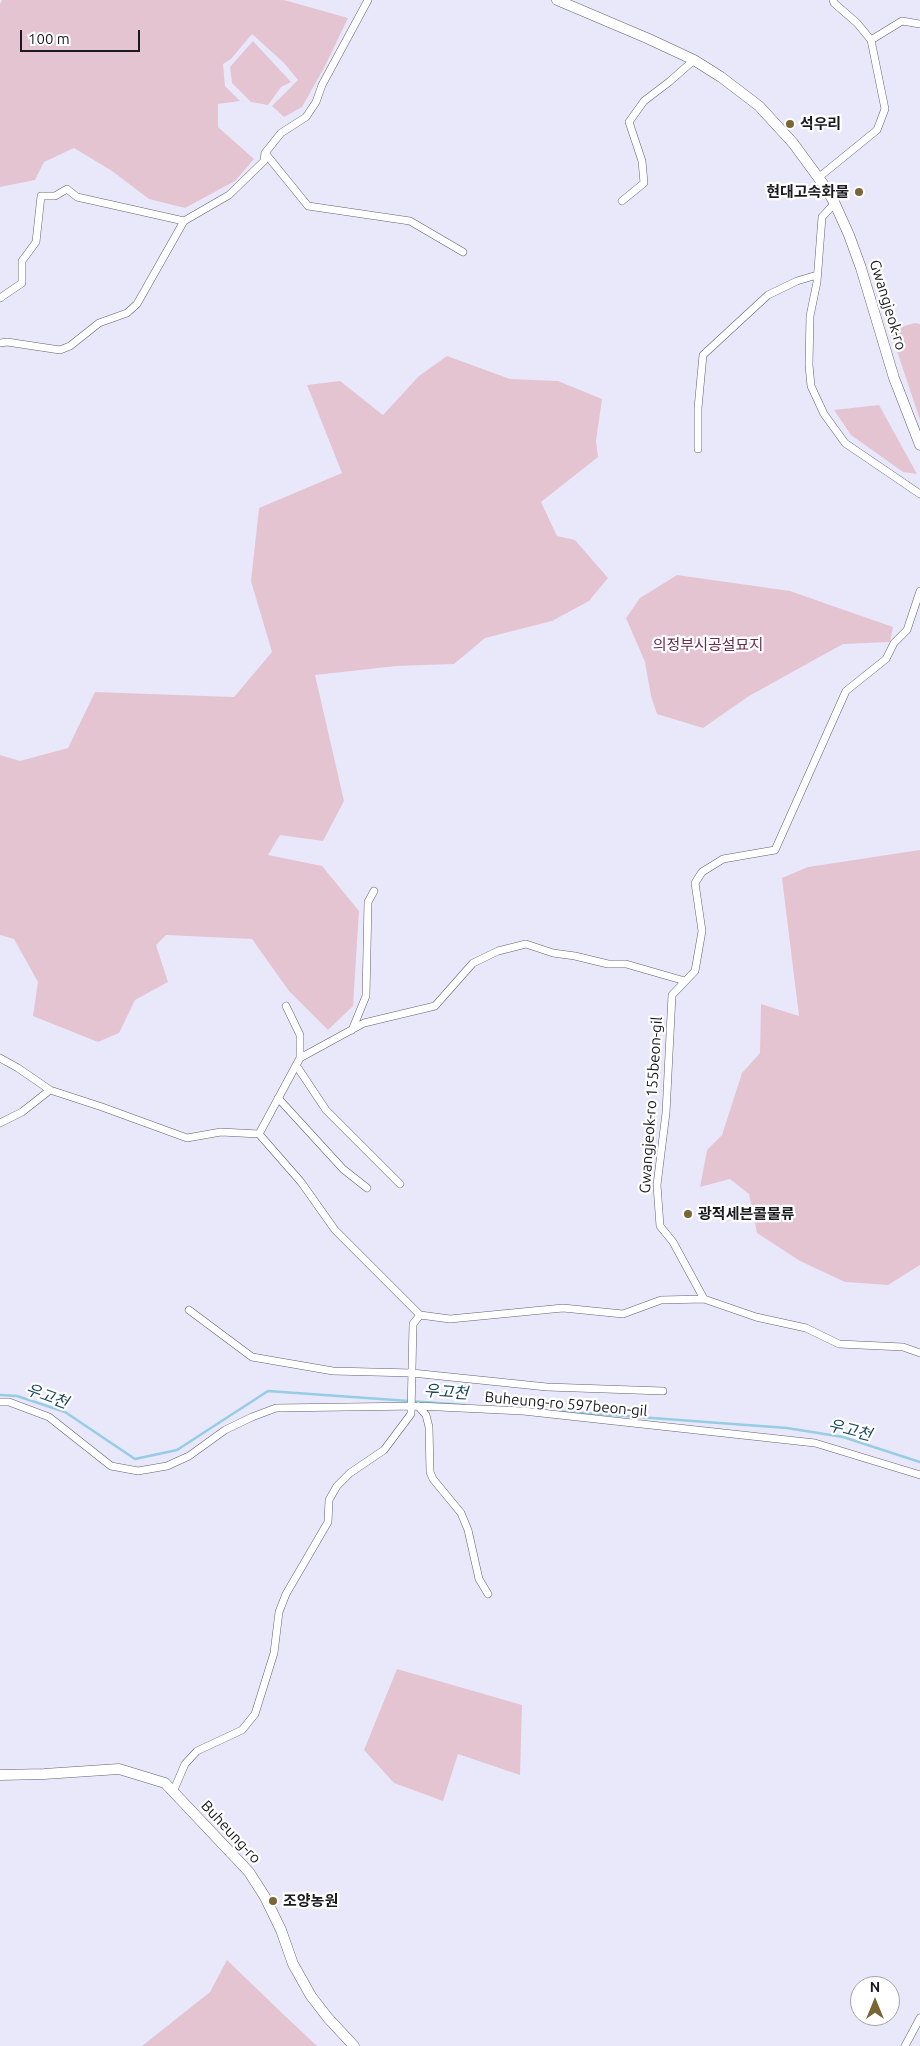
<!DOCTYPE html>
<meta charset="utf-8">
<style>
body{margin:0}
#map{position:relative;width:920px;height:2046px;overflow:hidden;background:#e9e8fb;font-family:Ubuntu,sans-serif}
canvas{display:block}
.north{position:absolute;left:850px;top:1976px;width:50px;height:50px;box-sizing:border-box;background:#fff;border:1px solid #a3a3a6;border-radius:50%;rotate:0deg;font-size:14px;font-weight:700;line-height:20px;text-align:center;color:#1a1a20}
.north::after{content:'';display:block;margin:auto;width:18px;height:22px;background:#7a6534;clip-path:polygon(50% 0,100% 100%,50% 72%,0 100%)}
.scale{position:absolute;left:20px;top:30px;width:120px;height:22px;box-sizing:border-box;border:2px solid #1a1a20;border-top:0;padding-left:6px;font-size:15px;line-height:18px;white-space:nowrap;color:#1a1a20;-webkit-text-stroke:4px #fff;paint-order:stroke}
</style>
<div id="map">
<canvas width="920" height="2046"></canvas>
<div class="north">N</div>
<div class="scale">100 m</div>
</div>
<script>
const ctx = document.querySelector('canvas').getContext('2d');
ctx.lineJoin = 'round';
function fill(path, color) { ctx.fillStyle = color; ctx.fill(path, 'evenodd'); }
const poly = rows => new Path2D(rows.map(r => 'M' + r).join(''));
function strokePath(path, color, width, dash) { ctx.strokeStyle = color; ctx.lineWidth = width; ctx.lineCap = dash ? 'butt' : 'round'; ctx.setLineDash(dash || []); ctx.stroke(path); }
function label(font, color, halo, rows, align = 'center') {
  ctx.font = font + ' Ubuntu,"Noto Sans KR",sans-serif'; ctx.lineWidth = 4.5; ctx.setLineDash([]); ctx.textBaseline = 'middle'; ctx.strokeStyle = halo; ctx.fillStyle = color; for (const [text, x, y, turn = 0] of rows) {
    ctx.save(); ctx.translate(x, y); ctx.rotate((+turn || 0) * Math.PI / 180); ctx.textAlign = isNaN(turn) ? turn : align; if (halo) ctx.strokeText(text, 0, 0); ctx.fillText(text, 0, 0); ctx.restore();
  }
}
fill(poly([
 [2,0,284,0,348,18,325,66,302,107,284,117,272,106,298,80,284,63,252,34,231,59,223,64,225,86,240,101,218,104,218,127,254,159,235,181,185,208,149,199,112,171,74,148,44,162,35,180,0,187,0,4],
 [253,41,291,82,281,87,268,105,251,102,232,83,230,67],
 [915,323,920,324,920,420,890,330],
 [447,356,510,379,558,381,602,399,596,441,598,457,541,502,557,536,575,540,608,578,589,601,552,621,485,638,454,664,396,666,315,675,344,801,323,841,280,835,268,855,322,866,359,911,353,1006,328,1030,289,991,252,939,166,935,156,945,168,982,135,1000,119,1033,98,1042,33,1016,38,982,14,939,0,935,0,755,20,761,68,748,95,692,234,697,272,652,251,581,259,508,342,473,307,385,340,381,383,415,419,376],
 [879,405,917,474,903,472,851,435,834,410],
 [677,575,790,591,893,627,890,642,843,644,749,696,703,728,657,714,651,696,645,662,626,618,640,598],
 [920,850,920,1265,888,1285,845,1282,800,1261,757,1233,749,1194,730,1179,700,1187,707,1150,722,1135,742,1073,760,1053,761,1004,799,1016,782,878,808,867],
 [397,1669,522,1705,520,1775,458,1754,443,1801,394,1783,364,1750],
 [227,1960,283,2014,317,2046,142,2046,210,1992]
]), '#e5c4d1');
strokePath(poly([
 [0,1395,17,1396,65,1412,135,1459,177,1450,268,1391,465,1405],
 [558,1411,787,1428,843,1437,920,1462]
]), '#96cce4', 2.5);
const street = poly([
 [833,0,834,3,857,23,871,40],
 [265,153,308,206,410,221,463,252],
 [818,178,877,130,885,109,871,40,902,21,920,24],
 [622,201,644,183,642,161,629,122,644,101,669,82,694,60],
 [835,203,822,217,817,282,810,316,809,365,811,386,824,414,845,443,920,494],
 [0,298,22,283,22,261,36,242,41,196,55,196,67,189,77,197,184,221],
 [0,343,7,342,60,350,70,346,99,323,127,313,137,304,184,221,229,195,264,161,265,153,281,133,306,117,316,102,322,85,368,0],
 [698,449,698,408,703,355,768,295,797,281,817,275],
 [685,981,626,964,608,964,575,956,553,953,526,944,498,951,473,963,435,1006,364,1023,300,1058,259,1134,301,1182,335,1230,420,1315,450,1319,563,1308,623,1314,661,1300,704,1299,756,1317,806,1328,839,1344,903,1347,920,1353],
 [286,1006,300,1035,300,1058],
 [352,1030,366,996,368,902,374,891],
 [0,1058,18,1068,50,1090,102,1107,187,1138,221,1132,259,1134],
 [296,1065,326,1110,400,1184],
 [278,1098,343,1169,367,1188],
 [0,1123,22,1112,50,1090],
 [704,1299,673,1242,660,1226,657,1185,666,1113,672,995,695,971,702,931,695,883,702,872,723,859,775,850,846,691,886,659,894,643,907,630,920,591],
 [189,1310,252,1357,333,1371,412,1373,547,1387,663,1391],
 [0,1402,9,1402,49,1417,111,1466,138,1471,167,1466,189,1456,225,1430,252,1417,276,1408,418,1406,523,1411,815,1443,920,1475],
 [418,1406,426,1415,429,1427,430,1472,433,1479,461,1513,468,1530,479,1579,488,1594],
 [173,1792,185,1764,197,1751,242,1730,255,1714,274,1653,279,1612,286,1594,328,1522,329,1500,337,1486,350,1473,384,1450,411,1414,413,1324,420,1315],
 [905,2046,920,2018]
]);
const secondary = poly([
 [557,0,649,39,694,60,721,77,759,106,793,143,826,188,835,204,849,235,861,268,894,378,920,445],
 [0,1775,44,1774,119,1769,165,1783,249,1872,265,1897,281,1930,293,1964,311,1996,328,2018,354,2046]
]);
strokePath(street, '#626070', 8);
strokePath(secondary, '#626070', 11);
strokePath(street, '#fff', 7);
strokePath(secondary, '#fff', 10);
for (const [x, y, r, color] of [
 [790,124,5,"#7a6534"],
 [859,192,5,"#7a6534"],
 [688,1214,5,"#7a6534"],
 [273,1901,5,"#7a6534"]
]) { const dot = new Path2D(); dot.arc(x, y, r, 0, 2 * Math.PI); ctx.fillStyle = color; ctx.fill(dot); strokePath(dot, '#fff', 2); }
label('bold 15px', '#1a1a20', '#fff', [
 ["석우리",800,124],
 ["현대고속화물",849,192,"right"],
 ["광적세븐콜물류",698,1214],
 ["조양농원",283,1901]
], 'left');
label('15px', '#1a1a20', '#fff', [
 ["Gwangjeok-ro",888,305,73],
 ["Gwangjeok-ro 155beon-gil",651,1105,-86],
 ["Buheung-ro 597beon-gil",566,1404,5],
 ["Buheung-ro",231,1832,47]
]);
label('15px', '#6a2c4a', '#fff', [
 ["의정부시공설묘지",708,645]
]);
label('italic 16px', '#1a4859', '#fff', [
 ["우고천",446,1392,4],
 ["우고천",47,1396,20],
 ["우고천",850,1430,14]
]);
</script>
